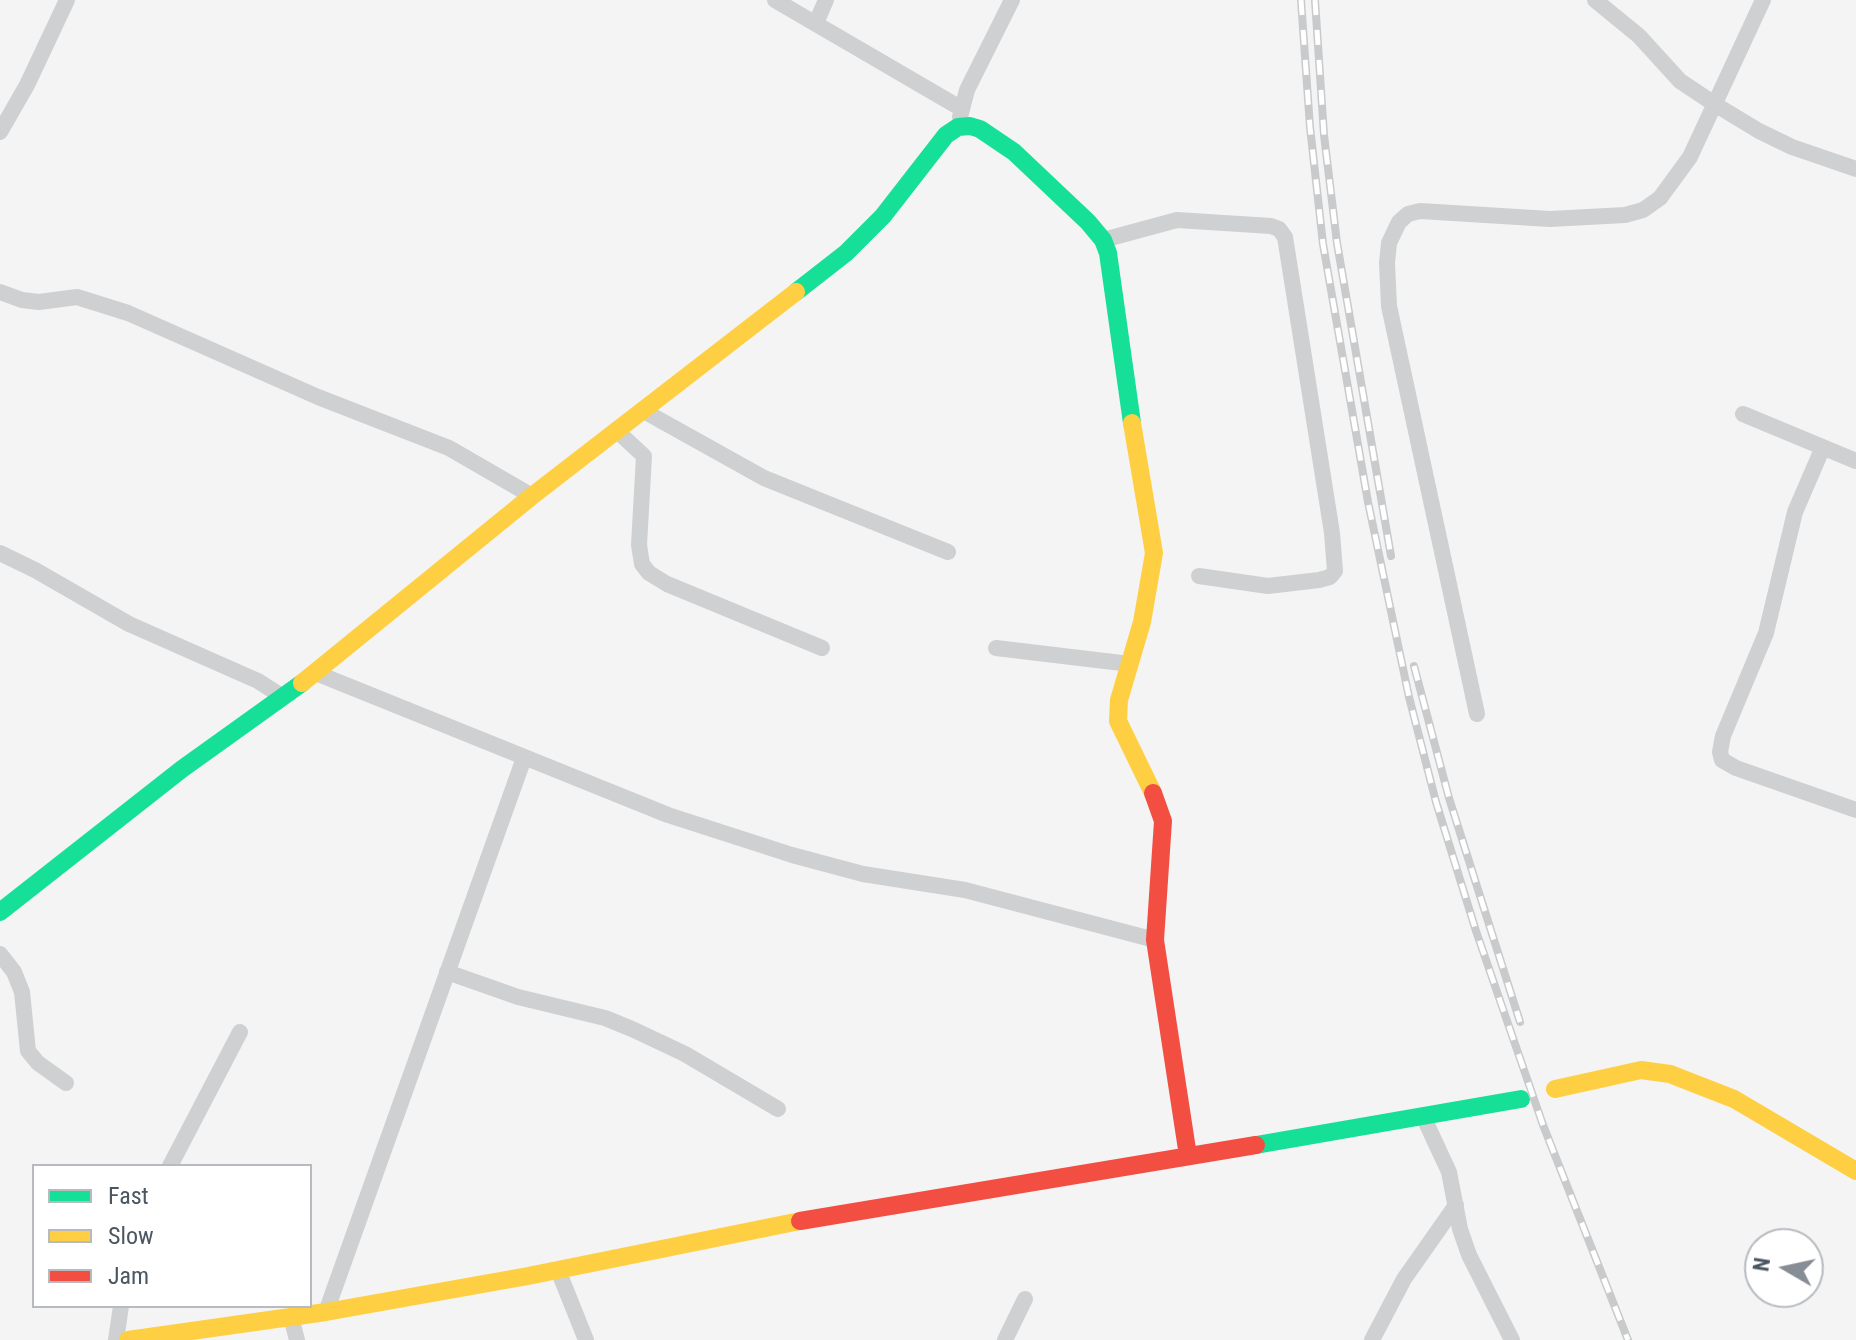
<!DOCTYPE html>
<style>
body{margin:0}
#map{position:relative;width:1856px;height:1340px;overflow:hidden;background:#f4f4f4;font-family:"Roboto Condensed",sans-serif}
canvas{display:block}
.legend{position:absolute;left:32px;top:1164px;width:280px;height:144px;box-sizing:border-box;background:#fff;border:2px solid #b7bbc0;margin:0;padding:10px 14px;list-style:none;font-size:24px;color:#4a5661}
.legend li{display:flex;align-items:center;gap:16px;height:40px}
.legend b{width:40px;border:2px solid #b7bbc0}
.north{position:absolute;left:1744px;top:1228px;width:80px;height:80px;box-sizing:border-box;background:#fff;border:2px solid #b7bbc0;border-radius:50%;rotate:279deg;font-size:22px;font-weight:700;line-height:32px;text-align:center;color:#4a5661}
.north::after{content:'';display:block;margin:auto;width:28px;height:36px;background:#868d94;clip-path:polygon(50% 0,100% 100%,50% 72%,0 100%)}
</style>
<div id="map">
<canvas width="1856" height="1340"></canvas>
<ul class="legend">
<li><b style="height:10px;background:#16e098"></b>Fast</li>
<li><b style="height:10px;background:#ffcf43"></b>Slow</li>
<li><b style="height:10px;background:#f24e42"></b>Jam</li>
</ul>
<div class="north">N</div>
</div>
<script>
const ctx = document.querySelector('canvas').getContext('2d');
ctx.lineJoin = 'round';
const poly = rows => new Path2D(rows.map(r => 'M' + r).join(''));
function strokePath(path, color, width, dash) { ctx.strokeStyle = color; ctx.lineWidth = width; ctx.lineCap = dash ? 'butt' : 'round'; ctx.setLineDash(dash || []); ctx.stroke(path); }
strokePath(poly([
 [775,0,962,109],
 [1595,0,1639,36,1680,81,1716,105,1759,131,1792,147,1856,169],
 [816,23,826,0],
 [960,117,967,90,1012,0],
 [0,132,27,85,67,0],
 [1103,240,1177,220,1271,226,1279,229,1285,237,1332,533,1335,571,1330,577,1319,580,1268,586,1199,576],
 [0,292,22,300,39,302,77,297,128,313,318,397,449,448,532,496],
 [642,410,764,478,948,552],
 [1743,414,1856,461],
 [616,430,644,456,639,545,642,564,649,573,667,584,822,648],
 [1823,447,1795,512,1766,633,1723,736,1720,752,1722,760,1736,768,1856,810],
 [0,553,35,570,129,624,258,681,283,697],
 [996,648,1130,664],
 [316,673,668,815,792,855,863,874,965,890,1155,940],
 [1477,714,1389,306,1387,263,1389,243,1399,222,1408,214,1420,211,1550,219,1625,215,1643,210,1660,198,1690,157,1763,0],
 [0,954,14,972,22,992,28,1051,38,1063,66,1083],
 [447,972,518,997,605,1018,632,1029,685,1054,778,1109],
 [1423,1116,1449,1172,1460,1229,1469,1255,1512,1340],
 [170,1166,240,1032],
 [558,1270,586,1340],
 [326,1312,524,758],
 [291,1317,297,1340],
 [116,1340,121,1306],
 [1005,1340,1025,1299],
 [1372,1340,1404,1279,1456,1205]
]), '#ced0d2', 16);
strokePath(poly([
 [796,292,846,253,883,216,946,135,958,127,970,126,980,129,1014,152,1088,222,1103,240,1108,253,1132,423],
 [0,912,182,769,302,683],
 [1256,1145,1521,1099]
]), '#16e098', 18);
strokePath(poly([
 [1132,423,1154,553,1142,622,1119,700,1118,721,1153,793],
 [302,683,532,496,796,292],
 [1555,1089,1641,1070,1670,1074,1734,1099,1856,1171],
 [128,1340,326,1312,528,1276,800,1221]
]), '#ffcf43', 18);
strokePath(poly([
 [1153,793,1163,821,1155,940,1188,1156],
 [800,1221,1256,1145]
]), '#f24e42', 18);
const rail = poly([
 [1301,0,1310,127,1323,244,1368,502,1409,697,1436,802,1476,931,1543,1125,1628,1340],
 [1315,0,1324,135,1337,243,1391,556],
 [1414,666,1449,798,1520,1022]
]);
strokePath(rail, '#c9cacc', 8);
strokePath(rail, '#fff', 5, [15]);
</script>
